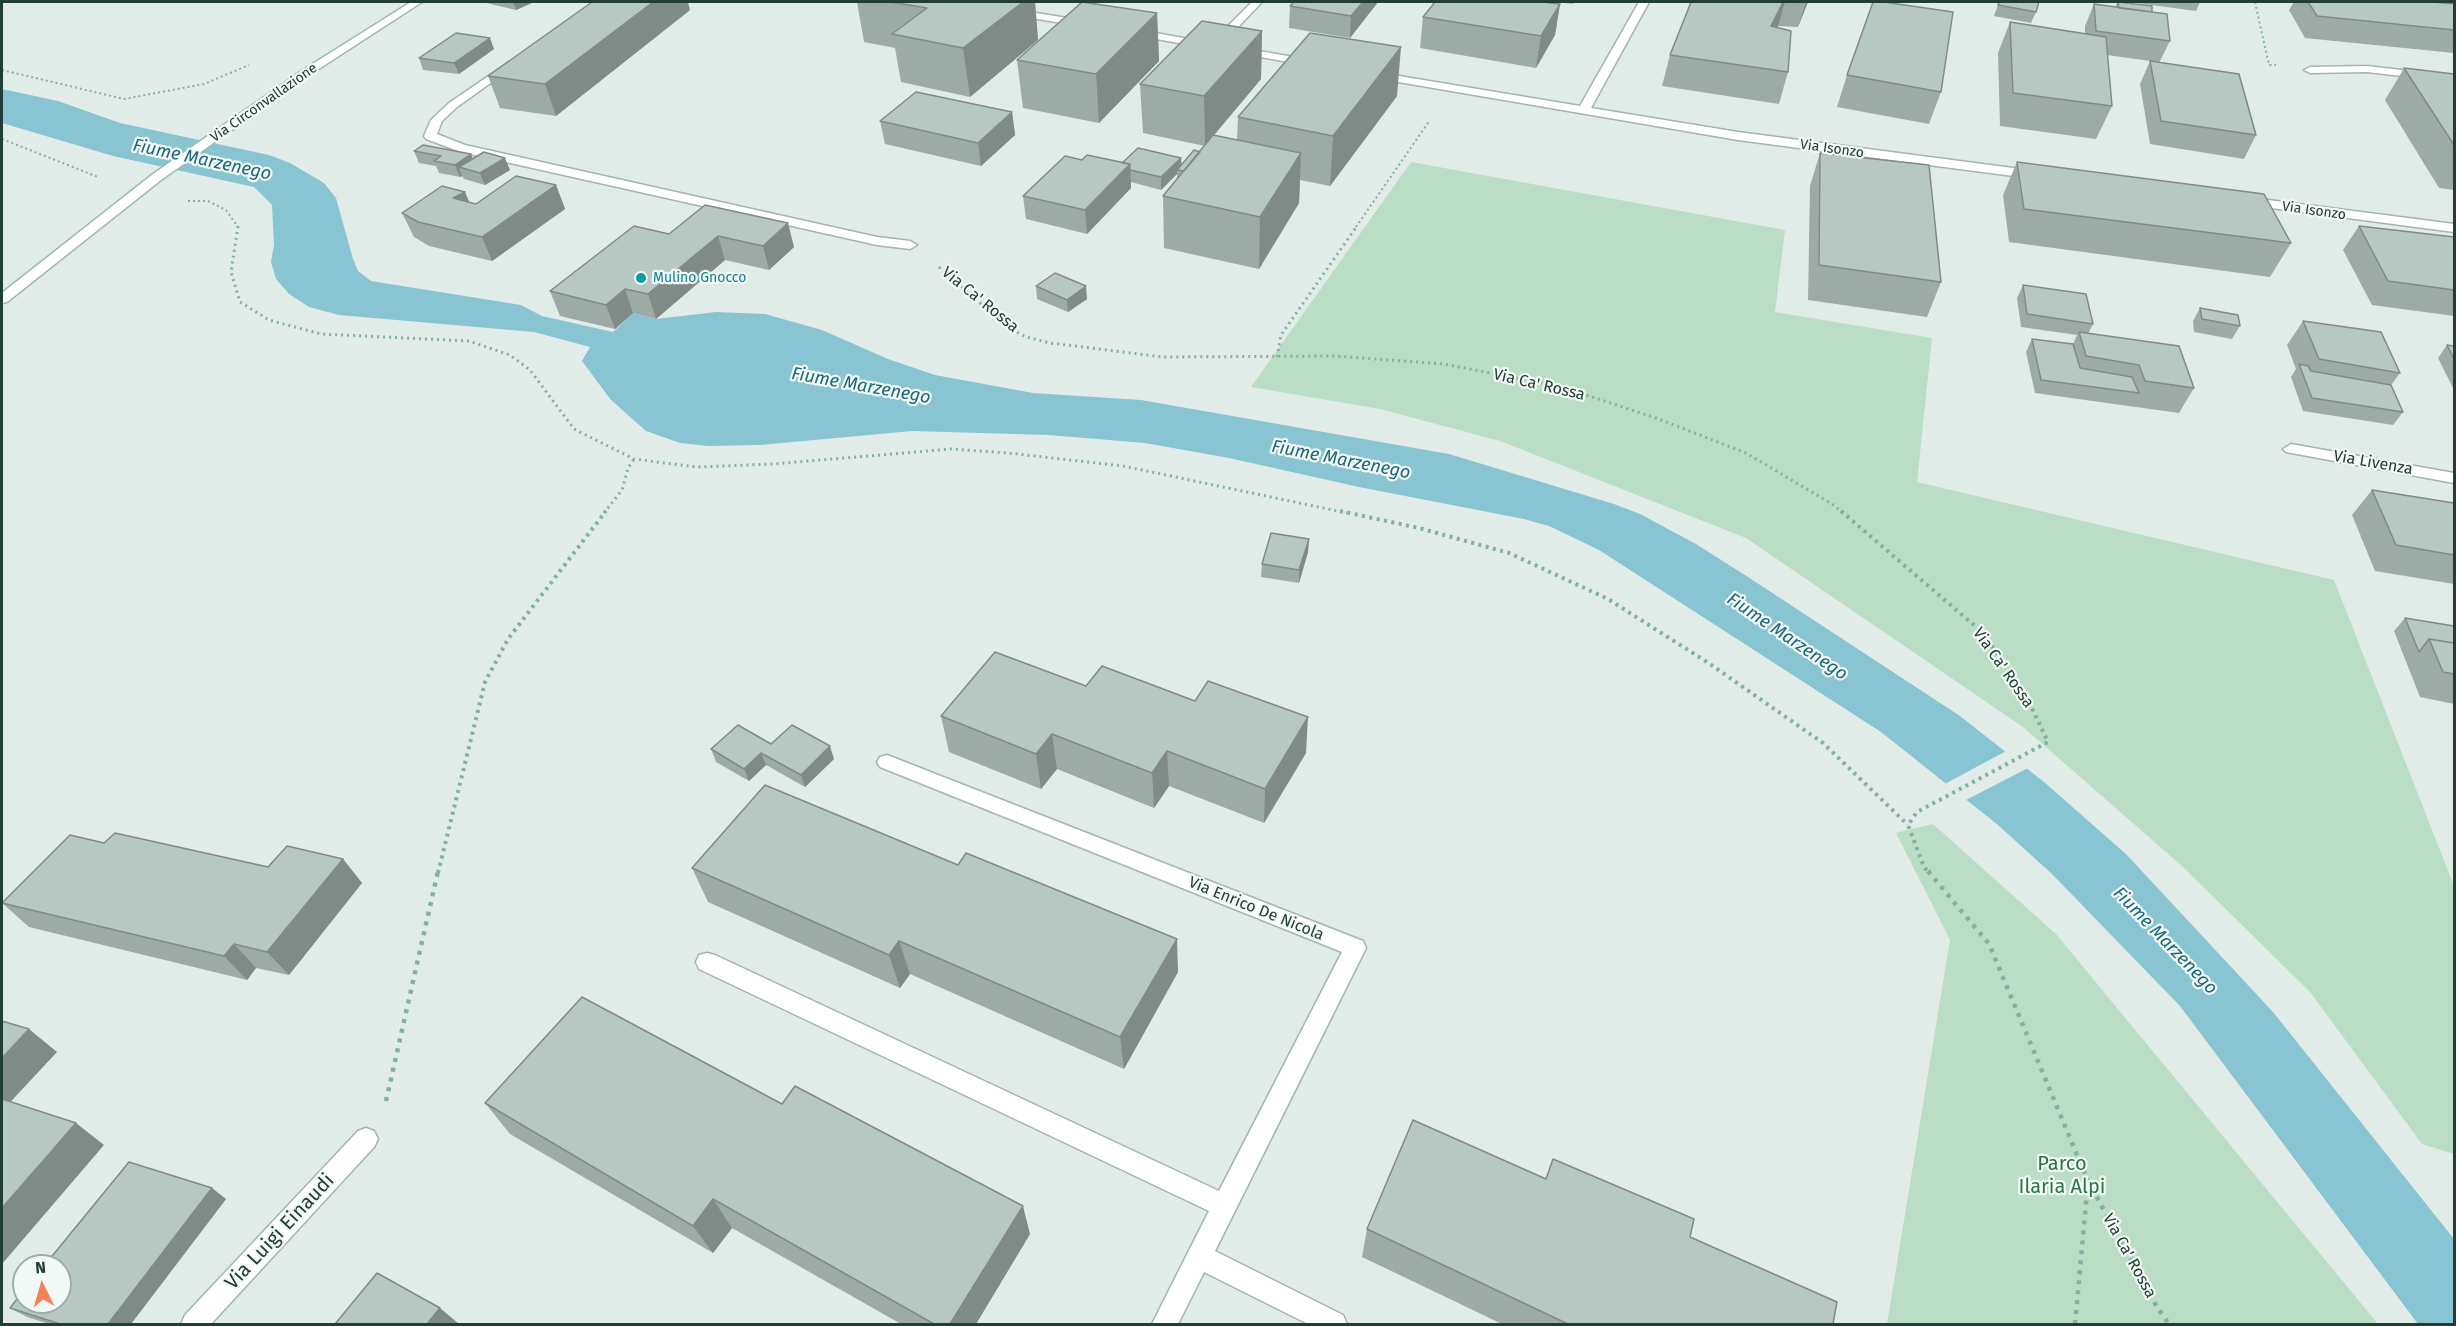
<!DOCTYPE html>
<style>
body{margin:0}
#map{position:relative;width:2456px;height:1326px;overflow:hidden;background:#e1ece8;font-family:"Fira Sans",sans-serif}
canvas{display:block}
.frame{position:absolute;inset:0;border:3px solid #213d36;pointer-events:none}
.north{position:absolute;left:12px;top:1254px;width:60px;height:60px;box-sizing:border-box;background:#f2f8f5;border:2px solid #9eada9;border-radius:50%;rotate:355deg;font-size:16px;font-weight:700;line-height:24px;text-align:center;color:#213d36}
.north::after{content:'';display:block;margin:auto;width:21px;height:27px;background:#f38359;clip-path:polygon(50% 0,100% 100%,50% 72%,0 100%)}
</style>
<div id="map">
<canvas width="2456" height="1326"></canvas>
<div class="frame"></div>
<div class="north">N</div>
</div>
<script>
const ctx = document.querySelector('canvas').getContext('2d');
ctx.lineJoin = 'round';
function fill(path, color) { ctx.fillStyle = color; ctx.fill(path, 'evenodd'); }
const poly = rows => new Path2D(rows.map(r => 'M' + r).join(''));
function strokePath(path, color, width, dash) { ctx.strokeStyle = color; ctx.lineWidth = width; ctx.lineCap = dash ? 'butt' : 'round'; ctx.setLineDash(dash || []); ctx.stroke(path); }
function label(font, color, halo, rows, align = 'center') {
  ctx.font = font + ' "Fira Sans",sans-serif'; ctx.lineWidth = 4.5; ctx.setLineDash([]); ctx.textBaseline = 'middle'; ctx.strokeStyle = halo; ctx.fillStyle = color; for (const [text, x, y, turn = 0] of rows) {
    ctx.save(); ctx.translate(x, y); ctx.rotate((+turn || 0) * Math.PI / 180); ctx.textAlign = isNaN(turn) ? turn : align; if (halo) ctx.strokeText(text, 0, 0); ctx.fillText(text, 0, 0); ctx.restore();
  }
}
fill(poly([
 [1411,162,1785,230,1775,312,1932,338,1917,482,2334,580,2454,886,2454,1154,2422,1144,2310,992,2182,866,2023,727,1746,538,1500,441,1380,409,1251,387],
 [1933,824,2056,934,2378,1324,1887,1324,1950,940,1896,833]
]), '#baddc5');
fill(poly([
 [2,89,58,101,120,123,269,155,290,163,324,183,336,198,353,259,358,271,371,281,521,305,542,316,613,332,633,313,656,319,716,312,765,314,822,330,888,359,935,375,1033,393,1141,400,1449,454,1614,504,1640,514,1696,544,1748,577,1960,716,2044,782,2126,854,2273,1012,2454,1239,2454,1324,2418,1324,2180,1006,2052,874,1998,825,1881,732,1599,550,1549,526,1524,519,1359,487,1229,458,1145,443,1049,435,912,431,760,445,708,446,680,443,646,431,611,400,582,361,590,347,534,332,339,315,309,307,289,294,276,279,271,262,274,245,272,205,254,187,113,156,2,123]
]), '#89c4d2');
fill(poly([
 [2008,750,2030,767,1964,801,1943,785]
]), '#e1ece8');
const minor = poly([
 [1252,2,1262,2,1221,45,1213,45,1213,41,1252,2],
 [1639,2,1649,2,1591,108,1738,132,2036,171,2042,175,2036,179,1738,140,1375,78,1369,75,1375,72,1580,106,1639,2],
 [1012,9,1085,21,1090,24,1085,27,1008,14,1008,10,1012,9],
 [1133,29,1206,42,1211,45,1206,48,1129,34,1129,30,1133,29],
 [1237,47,1310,60,1315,63,1310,66,1233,52,1232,50,1237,47],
 [509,62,514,65,513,67,457,107,442,121,437,134,465,145,877,237,910,241,917,245,910,249,877,245,461,152,426,139,424,136,431,120,449,103,509,62],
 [2367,66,2454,76,2454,82,2367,72,2310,73,2304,70,2310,67,2367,66],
 [2245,197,2454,224,2454,232,2241,204,2239,201,2245,197],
 [2291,444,2454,473,2454,483,2286,452,2283,449,2291,444],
 [887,755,1363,941,1366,948,1215,1251,1343,1315,1347,1324,1308,1324,1204,1272,1178,1324,1152,1324,1209,1211,699,969,696,962,699,955,707,953,715,955,1219,1191,1342,952,880,767,877,762,880,757,887,755],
 [366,1128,374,1131,378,1139,374,1147,211,1324,181,1324,185,1315,358,1131,366,1128]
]);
const secondary = poly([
 [411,2,422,2,311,74,161,180,7,302,2,303,2,293,153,174,303,70,411,2]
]);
strokePath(minor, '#a4b4af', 3);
strokePath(secondary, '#a0b8b0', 3);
strokePath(poly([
 [2255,2,2269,65,2276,65],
 [2,70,124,99,204,84,249,65],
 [2,139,98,177],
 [188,201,208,201,226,210,238,227],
 [1356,227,1430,120]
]), '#82b0a3', 2, [2, 3]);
strokePath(poly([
 [238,226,231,272,240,302,269,320,321,334,469,341,510,355,530,370,574,429,634,459,697,467,773,464,951,449,1008,453,1123,466,1347,513],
 [939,267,1009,328,1026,337,1050,343,1163,357,1335,356,1444,364,1562,387,1656,418,1746,453,1832,504,1843,513],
 [1277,357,1281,335,1357,226],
 [604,513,622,490,628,468,634,459]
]), '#82b0a3', 3, [2, 4]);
strokePath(poly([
 [1340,511,1419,528,1509,553,1608,599,1710,664,1823,743,1908,825],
 [1841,511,1982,632,2025,694,2048,742,1917,812,1908,825,1924,867,1929,873],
 [438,873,485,682,508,639,606,511]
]), '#82b0a3', 4, [3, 4.5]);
strokePath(poly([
 [1928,871,1989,944,2088,1181,2157,1307,2169,1324],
 [386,1101,438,871],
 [2075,1324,2088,1182]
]), '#82b0a3', 4.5, [4, 6]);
fill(minor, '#fff');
fill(secondary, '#fff');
fill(poly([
 [482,2,534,2,516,10],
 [857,2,1035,2,1038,40,970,97,901,82,895,48,864,42],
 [1294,2,1378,2,1350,38,1289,28,1290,6],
 [1555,2,1575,2,1573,4],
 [1691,2,1808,2,1798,27,1778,26,1777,28,1788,72,1779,104,1662,86,1670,55],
 [1999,2,2036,12,2031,23,1994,16],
 [2118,2,2152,12,2170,41,2159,63,2256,135,2244,159,2150,144,2140,84,2150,61,2107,55,2112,106,2096,139,2000,126,1998,53,2010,22,2085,34,2085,26,2094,4,2115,7],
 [2129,2,2200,2,2196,11],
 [2294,2,2433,2,2454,4,2454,53,2305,38,2289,10],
 [1560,4,1555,35,1536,68,1420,48,1423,17],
 [690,10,556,116,500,108,488,76],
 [1157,13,1159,61,1099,123,1023,108,1017,60],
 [1262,31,1261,79,1214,135,1237,140,1238,117,1397,96,1330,186,1300,180,1299,203,1259,269,1164,248,1163,196,1177,179,1177,174,1161,190,1131,182,1131,188,1087,234,1026,219,1023,196,1082,160,1122,163,1181,158,1181,165,1200,152,1205,146,1143,133,1140,84],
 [494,49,459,74,423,70,419,58],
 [2404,68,2454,74,2454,190,2439,188,2385,100],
 [1847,75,1941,92,1929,124,1837,107],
 [1012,112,1015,135,981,166,885,144,880,121],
 [414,151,473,159,510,170,485,185,464,179,462,176,460,177,439,173,436,166,419,163],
 [1820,153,1941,282,1927,317,1808,300,1810,186],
 [2017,162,2291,243,2270,277,2009,242,2003,195],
 [556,185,565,209,492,261,429,246,414,237,402,213,476,204],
 [705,205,794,247,769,270,725,260,656,319,633,313,615,329,560,316,550,291,669,234],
 [2359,226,2454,237,2454,316,2372,305,2343,250],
 [2023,285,2093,324,2088,334,2194,388,2179,413,2035,393,2026,352,2032,339,2073,344,2077,335,2021,327,2017,298],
 [1036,286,1087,299,1068,312,1037,299],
 [2200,308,2240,326,2232,339,2194,332,2193,321],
 [2303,321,2400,373,2391,385,2403,412,2393,425,2303,411,2291,377,2296,369,2287,345],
 [2447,345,2454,346,2454,390,2438,358],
 [2372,490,2454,503,2454,584,2375,571,2352,515],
 [1309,539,1308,552,1299,583,1261,577,1262,564],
 [2405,618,2454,626,2454,704,2420,697,2394,631],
 [1086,686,1306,753,1264,823,1169,786,1154,808,1057,769,1041,789,949,752,941,716],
 [771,744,834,759,805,787,766,765,749,781,716,762,711,749],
 [104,843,268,867,343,859,362,883,289,975,256,968,247,980,29,927,2,903],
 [692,868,1178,972,1124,1069,910,974,900,988,708,902],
 [485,1103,782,1104,1030,1234,976,1324,901,1324,732,1228,713,1253,510,1134],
 [1553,1159,1833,1324,1502,1324,1362,1257,1367,1229,1546,1178],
 [226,1199,131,1324,49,1324,27,1317,10,1308]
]), '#9daba6');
fill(poly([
 [513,2,534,2,516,10],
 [653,2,688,2,690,10,556,116,545,84],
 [1023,2,1035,2,1038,40,970,97,963,48],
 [1363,2,1378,2,1350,38,1351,16],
 [1783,2,1785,2,1778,26,1762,57,1771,26],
 [1806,2,1808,2,1798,27],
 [1560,4,1555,35,1536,68,1541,36],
 [1157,13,1159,61,1099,123,1096,74],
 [1262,31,1261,79,1205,146,1204,96],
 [490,38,494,49,459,74,454,63],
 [1401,47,1397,96,1330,186,1333,136],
 [1012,112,1015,135,981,166,978,143],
 [1301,153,1299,203,1259,269,1260,217],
 [471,154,476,166,459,167,462,176,460,177,455,165],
 [505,158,510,170,485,185,480,173],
 [1181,158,1182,170,1177,170,1177,174,1161,190,1161,177],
 [1130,164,1131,188,1087,234,1085,210],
 [556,185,565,209,492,261,482,237],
 [465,192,475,215,453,198],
 [788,223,794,247,769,270,763,246],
 [718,236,725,260,656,319,648,294],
 [1086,286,1087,299,1068,312,1067,300],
 [625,289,633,313,615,329,606,305],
 [1309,539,1308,552,1299,583,1299,570],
 [1308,717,1306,753,1264,823,1265,789],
 [1052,734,1057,769,1041,789,1036,754],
 [830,746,834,759,805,787,801,775],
 [1167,751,1169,786,1154,808,1152,773],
 [761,753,766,765,749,781,744,769],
 [343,859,362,883,289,975,267,952],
 [1177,939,1178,972,1124,1069,1120,1037],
 [899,941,910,974,900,988,889,955],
 [234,944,256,968,247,980,224,956],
 [29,1029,57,1052,2,1111,2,1058],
 [76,1123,104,1145,2,1264,2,1208],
 [212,1188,226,1199,131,1324,108,1324],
 [713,1199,732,1228,713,1253,693,1226],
 [1023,1206,1030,1234,976,1324,950,1324],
 [440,1308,459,1324,427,1324]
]), '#808b87');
const building = poly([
 [592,2,653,2,545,84,488,76,592,2],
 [891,2,1023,2,963,48,892,34,927,8,891,2],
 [1082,2,1157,13,1096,74,1017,60,1082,2],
 [1294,2,1363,2,1351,16,1290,6,1294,2],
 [1435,2,1543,2,1560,4,1541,36,1423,17,1435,2],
 [1691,2,1783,2,1771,26,1791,31,1788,72,1670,55,1691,2],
 [1873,2,1884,2,1953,12,1941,92,1847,75,1873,2],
 [1999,2,2039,2,2036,12,1998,5,1999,2],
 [2118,2,2152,6,2152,12,2119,8,2118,2],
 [2308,2,2433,2,2454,4,2454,30,2317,16,2308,2],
 [2094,4,2167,14,2170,41,2096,31,2094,4],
 [1202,21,1262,31,1204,96,1140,84,1202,21],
 [2010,22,2106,37,2112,106,2013,93,2010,22],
 [456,33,490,38,454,63,419,58,456,33],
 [1310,33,1401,47,1333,136,1238,117,1310,33],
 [2150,61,2239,74,2256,135,2161,121,2150,61],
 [2404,68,2454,74,2454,145,2404,68],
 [916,92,1012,112,978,143,880,121,916,92],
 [1213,135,1301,153,1260,217,1163,196,1213,135],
 [423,145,471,154,455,165,434,161,441,156,414,151,423,145],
 [1138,148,1181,158,1161,177,1130,170,1130,164,1122,163,1138,148],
 [1194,150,1200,152,1184,171,1177,170,1194,150],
 [484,152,505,158,480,173,459,167,484,152],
 [1820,153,1929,165,1941,282,1819,265,1820,153],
 [1087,155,1130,164,1085,210,1023,196,1065,156,1082,160,1087,155],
 [2017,162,2264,194,2291,243,2024,209,2017,162],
 [516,176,556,185,482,237,418,222,402,213,442,186,465,192,453,198,476,204,516,176],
 [705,205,788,223,763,246,718,236,648,294,625,289,606,305,550,291,634,226,669,234,705,205],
 [2359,226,2454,237,2454,290,2388,281,2359,226],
 [1055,273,1086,286,1067,300,1036,286,1055,273],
 [2023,285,2086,294,2093,324,2027,314,2023,285],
 [2200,308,2238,315,2240,326,2202,319,2200,308],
 [2303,321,2381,332,2400,373,2319,359,2303,321],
 [2079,332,2179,346,2194,388,2145,381,2139,365,2086,356,2079,332],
 [2032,339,2073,344,2080,368,2132,377,2139,393,2041,380,2032,339],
 [2447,345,2454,346,2454,359,2447,345],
 [2299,364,2308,366,2311,371,2391,385,2403,412,2312,398,2299,364],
 [2372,490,2454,503,2454,555,2396,545,2372,490],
 [1271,533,1309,539,1299,570,1262,564,1271,533],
 [2405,618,2454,626,2454,643,2429,639,2419,652,2405,618],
 [2429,639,2454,643,2454,674,2443,672,2429,639],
 [995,652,1086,686,1102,666,1195,701,1208,681,1308,717,1265,789,1167,751,1152,773,1052,734,1036,754,941,716,995,652],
 [738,725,771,744,792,725,830,746,801,775,761,753,744,769,711,749,738,725],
 [765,785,958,865,966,853,1177,939,1120,1037,899,941,889,955,692,868,765,785],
 [115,833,268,867,287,846,343,859,267,952,234,944,224,956,2,903,70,835,104,843,115,833],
 [582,997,782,1104,795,1086,1023,1206,950,1324,934,1324,713,1199,693,1226,485,1103,582,997],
 [2,1021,29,1029,2,1058,2,1021],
 [2,1099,76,1123,2,1208,2,1099],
 [1413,1120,1546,1179,1553,1159,1694,1219,1690,1237,1837,1302,1833,1324,1568,1324,1367,1229,1413,1120],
 [129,1162,212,1188,108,1324,60,1324,10,1308,24,1290,24,1302,60,1302,60,1266,44,1266,129,1162],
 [377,1273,440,1308,427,1324,335,1324,377,1273]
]);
fill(building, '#b7c7c1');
strokePath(building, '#808b87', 1.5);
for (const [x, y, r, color] of [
 [641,278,6,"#0f9aa8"]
]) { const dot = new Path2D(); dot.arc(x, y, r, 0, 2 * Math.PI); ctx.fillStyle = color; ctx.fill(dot); strokePath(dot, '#f2f8f5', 2); }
label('14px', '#213d36', '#f2f8f5', [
 ["Via Circonvallazione",264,103,-35],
 ["Via Isonzo",1832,149,8],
 ["Via Isonzo",2314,211,8]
]);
label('14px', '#0d838f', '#f2f8f5', [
 ["Mulino Gnocco",653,278]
], 'left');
label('16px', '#213d36', '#f2f8f5', [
 ["Via Ca' Rossa",980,300,39],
 ["Via Ca' Rossa",1539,385,13],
 ["Via Livenza",2373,463,10],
 ["Via Ca' Rossa",2003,668,55],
 ["Via Enrico De Nicola",1256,909,22],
 ["Via Ca' Rossa",2129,1256,61]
]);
label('italic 18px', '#1b6779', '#f2f8f5', [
 ["Fiume Marzenego",202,160,12],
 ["Fiume Marzenego",861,386,10],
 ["Fiume Marzenego",1341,460,11],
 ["Fiume Marzenego",1787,637,34],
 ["Fiume Marzenego",2165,941,46]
]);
label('20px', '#2b744a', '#f2f8f5', [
 ["Parco",2062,1164],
 ["Ilaria Alpi",2062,1187]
]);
label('20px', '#213d36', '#f2f8f5', [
 ["Via Luigi Einaudi",280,1232,-47]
]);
</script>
